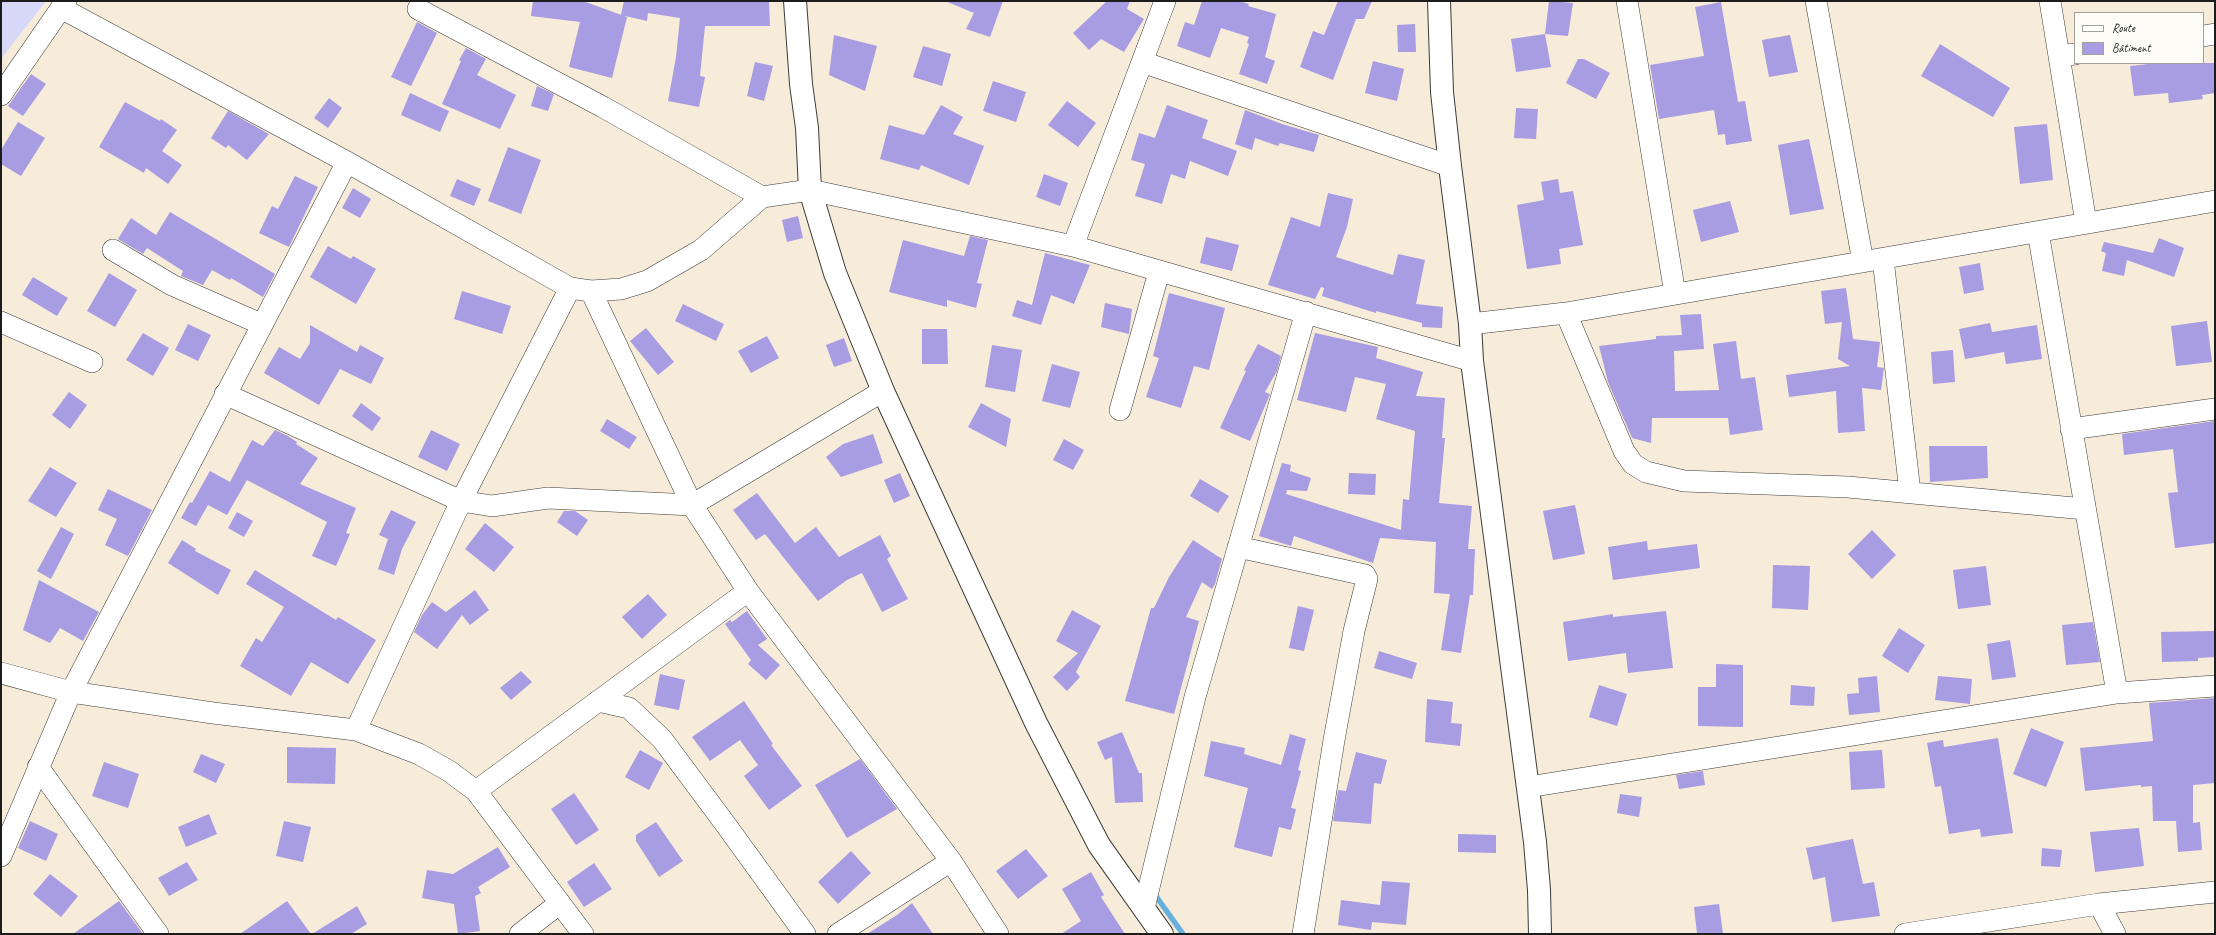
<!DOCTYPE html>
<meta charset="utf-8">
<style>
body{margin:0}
#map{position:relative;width:2216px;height:935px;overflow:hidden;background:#f7ebd9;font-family:Caveat,sans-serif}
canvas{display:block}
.frame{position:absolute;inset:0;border:2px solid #1c1c1c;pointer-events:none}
.legend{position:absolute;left:2074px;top:12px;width:130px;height:52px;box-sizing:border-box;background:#fdfcf7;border:1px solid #a3a29f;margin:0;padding:5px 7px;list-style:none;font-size:12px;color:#1c1c1c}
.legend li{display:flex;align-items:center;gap:8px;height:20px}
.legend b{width:20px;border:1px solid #a3a29f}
</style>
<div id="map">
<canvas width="2216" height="935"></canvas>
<div class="frame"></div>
<ul class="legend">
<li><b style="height:5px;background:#fff"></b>Route</li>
<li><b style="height:11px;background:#a89ce2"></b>Bâtiment</li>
</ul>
</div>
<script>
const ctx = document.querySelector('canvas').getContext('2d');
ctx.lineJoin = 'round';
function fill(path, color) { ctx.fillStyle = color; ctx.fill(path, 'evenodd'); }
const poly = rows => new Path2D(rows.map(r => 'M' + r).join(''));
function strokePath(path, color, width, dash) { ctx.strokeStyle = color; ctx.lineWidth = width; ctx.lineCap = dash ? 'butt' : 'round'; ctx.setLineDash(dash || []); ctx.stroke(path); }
fill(poly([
 [1,1,46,1,1,59]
]), '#d7d7f8');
strokePath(poly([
 [1153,892,1183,934]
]), '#66b0de', 5.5);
fill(poly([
 [533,1,583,1,627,17,612,78,569,67,580,22,531,16],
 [624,1,769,1,770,26,705,26,700,76,705,77,699,107,668,101,676,57,680,18,648,13,647,21,621,15],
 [945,1,1003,1,990,37,966,29,974,13],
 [1107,1,1130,1,1127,9,1144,19,1124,52,1101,39,1089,50,1073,33],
 [1202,1,1239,1,1249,4,1248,6,1276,14,1265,57,1275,61,1267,84,1239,74,1249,44,1247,43,1249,37,1221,28,1210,58,1177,46,1185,22,1194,25],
 [1338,1,1372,1,1364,19,1356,19,1333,80,1300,67,1313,31,1324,35],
 [1549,1,1573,3,1568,36,1545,34,1551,67,1516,72,1511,39,1545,34],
 [1721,2,1738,102,1745,101,1752,141,1726,145,1725,134,1718,135,1714,110,1659,119,1650,65,1704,56,1695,7],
 [417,22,437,33,411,86,391,77],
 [1415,24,1416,52,1398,52,1397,25],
 [834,35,877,46,865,91,829,75],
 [1790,35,1798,72,1769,77,1762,40],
 [1940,44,2010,88,1993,117,1921,76],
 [923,46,951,54,942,86,913,77],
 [466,48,486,59,477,75,516,95,500,129,442,104,461,61,459,60],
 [1578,59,1584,59,1610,73,1596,99,1566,83],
 [1373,61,1404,69,1397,101,1365,93],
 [755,62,773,66,764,101,747,96],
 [2158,63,2215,63,2215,93,2202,95,2203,99,2169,103,2168,93,2134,96,2130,66],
 [31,74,46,84,23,116,8,106],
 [993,81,1026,92,1016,122,983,111],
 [537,86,554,94,548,111,531,106],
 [410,93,449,111,440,132,401,115],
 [329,98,342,108,328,128,314,118],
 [1067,101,1096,123,1078,147,1048,125],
 [125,102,160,121,161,119,177,130,162,151,182,165,168,184,146,168,144,173,99,147],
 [941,105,963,117,953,134,984,146,969,185,921,165,919,170,880,159,889,125,924,135],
 [1167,105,1208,120,1202,138,1237,151,1228,176,1190,161,1185,179,1171,174,1162,204,1135,196,1145,164,1131,160,1139,133,1155,138],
 [1516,108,1538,109,1536,139,1514,138],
 [1245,110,1282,124,1319,135,1314,152,1280,143,1278,146,1255,138,1252,150,1235,144],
 [228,111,269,134,247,160,228,145,226,148,211,138],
 [18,122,45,138,21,176,1,164,1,150],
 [2047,124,2053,180,2020,184,2014,127],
 [1809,139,1824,209,1790,215,1778,145],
 [508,147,541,160,521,214,488,201],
 [1044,174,1068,183,1060,206,1036,197],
 [295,176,318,187,289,247,259,233,272,206,278,209],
 [457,179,481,189,474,206,450,196],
 [1558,179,1560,193,1573,191,1583,245,1559,249,1561,264,1527,269,1517,205,1544,200,1541,182],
 [353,188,371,199,360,218,342,208],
 [1328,193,1353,199,1347,227,1336,257,1393,275,1398,254,1425,260,1416,304,1443,307,1442,328,1422,327,1422,323,1376,311,1376,313,1322,296,1324,288,1321,287,1315,299,1268,285,1291,217,1320,227],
 [1730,201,1739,232,1701,242,1693,210],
 [170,212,275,274,263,297,231,278,230,280,212,270,203,285,181,276,183,271,147,248,143,254,118,239,131,218,156,235],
 [798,216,803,238,787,242,782,220],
 [970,236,988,240,977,283,982,284,976,308,947,300,947,307,889,292,903,240,964,256],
 [1206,237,1239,245,1232,271,1200,263],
 [2159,238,2184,248,2174,277,2127,260,2124,276,2102,271,2106,253,2101,251,2104,242,2153,253],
 [328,246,351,259,353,256,376,269,356,304,310,277],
 [1045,253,1090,265,1074,304,1051,295,1041,325,1012,316,1017,300,1032,305],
 [1980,263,1984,290,1964,294,1959,267],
 [109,273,137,290,115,327,87,311],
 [33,277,68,298,57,316,22,295],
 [1846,288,1853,339,1880,342,1877,367,1884,368,1881,390,1862,388,1865,431,1838,433,1836,391,1789,397,1786,375,1850,366,1838,359,1842,322,1825,324,1821,291],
 [462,291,511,306,502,334,454,319],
 [1169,293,1225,308,1209,370,1194,366,1181,408,1146,397,1159,358,1153,356],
 [1105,303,1132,309,1129,334,1101,327],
 [683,304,724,324,716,341,675,321],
 [1701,314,1704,349,1674,351,1675,391,1719,390,1713,344,1736,341,1741,379,1755,377,1763,430,1730,435,1728,418,1652,418,1651,443,1632,438,1608,382,1599,346,1656,339,1656,336,1682,335,1680,315],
 [2207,321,2212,362,2176,366,2171,326],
 [1990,323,1992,332,2037,325,2042,359,2006,364,2004,352,1965,359,1959,329],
 [188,324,211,335,198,361,175,350],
 [310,325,357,352,360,345,384,358,371,384,340,369,319,405,264,373,279,347,300,359,310,343],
 [646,328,674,362,658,375,630,341],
 [922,329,947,329,948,364,922,364],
 [143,333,169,348,153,376,126,360],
 [1315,333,1378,347,1376,358,1423,372,1416,396,1445,398,1442,438,1445,438,1439,503,1472,506,1468,549,1475,549,1473,595,1470,595,1461,653,1441,650,1450,594,1434,593,1436,542,1380,538,1373,563,1294,536,1291,546,1259,536,1282,463,1291,465,1290,471,1311,478,1307,491,1287,490,1286,494,1401,530,1403,499,1409,500,1415,431,1376,419,1386,384,1355,377,1346,412,1297,400],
 [767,336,779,358,751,373,738,351],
 [844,338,852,361,834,367,826,345],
 [1258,344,1281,356,1277,371,1265,392,1270,394,1268,399,1250,441,1220,428,1246,371,1244,370],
 [992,345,1022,350,1015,392,985,387],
 [1953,350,1955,382,1933,384,1931,352],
 [1052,364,1080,372,1070,408,1042,401],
 [69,392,87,405,70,429,52,415],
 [361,403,381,418,372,431,352,416],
 [981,403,1011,419,1006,447,968,427],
 [607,419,637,437,629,449,600,431],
 [2215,421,2215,543,2175,548,2168,493,2178,492,2173,449,2124,455,2122,434],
 [275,430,288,436,297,442,296,444,318,458,300,484,356,508,346,533,350,534,336,566,312,556,327,522,247,480,227,515,208,505,196,526,181,518,190,502,192,503,210,471,230,482,252,440,263,446],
 [431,430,460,444,447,471,418,457],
 [873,434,883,463,841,477,826,457,843,444],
 [1064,439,1084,450,1073,470,1053,460],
 [1929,446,1987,446,1988,478,1930,482],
 [50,467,77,483,56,517,28,501],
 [900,473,910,496,894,503,884,480],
 [1349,473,1376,474,1375,495,1348,494],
 [1200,479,1229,496,1218,513,1190,496],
 [108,489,152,510,128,556,105,545,117,519,98,510],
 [757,493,795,543,816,527,839,557,880,535,891,556,887,559,908,599,882,612,862,573,847,580,818,601,765,534,756,540,733,510],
 [1575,505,1585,554,1553,560,1543,511],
 [391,510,416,522,402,549,394,575,378,569,388,539,379,535],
 [564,511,575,511,588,520,577,536,557,522],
 [237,512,253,521,244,537,228,528],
 [485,523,514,547,494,572,465,549],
 [61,527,74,534,51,579,37,571],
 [1872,530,1896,555,1872,579,1848,554],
 [182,540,196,549,195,551,231,570,218,595,168,563],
 [1193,540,1222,559,1215,584,1212,589,1202,582,1186,617,1199,621,1174,714,1125,701,1151,608,1154,608,1169,577],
 [1647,541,1648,550,1697,544,1700,568,1613,580,1608,547],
 [1773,565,1810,566,1808,610,1772,608],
 [1986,566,1991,605,1958,609,1953,570],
 [255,570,336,620,338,617,376,640,348,684,311,662,291,696,240,666,256,638,262,642,284,607,246,584],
 [39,580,99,612,83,641,60,628,50,643,23,630],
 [475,590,489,610,470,625,462,615,437,649,414,632,422,615,432,602,446,612],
 [648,594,667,615,642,639,622,617],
 [1298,606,1314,610,1304,651,1289,648],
 [1072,610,1101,626,1076,672,1080,677,1067,691,1053,677,1078,653,1056,641],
 [747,611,767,639,758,645,780,665,766,680,748,664,751,660,725,624,730,620,732,622],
 [1666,611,1673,668,1628,673,1626,653,1568,661,1563,622,1613,614,1613,617],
 [2093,622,2100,662,2066,665,2062,625],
 [1899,628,1925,645,1908,673,1882,656],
 [2215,631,2215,657,2198,658,2198,661,2162,662,2161,632],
 [2010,640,2016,677,1992,680,1987,644],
 [1379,651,1417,663,1412,679,1374,668],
 [1716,664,1743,665,1743,727,1698,726,1698,687,1716,687],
 [521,671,532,682,511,700,500,688],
 [660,674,685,680,679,710,654,705],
 [1877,676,1880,712,1849,715,1847,694,1859,693,1858,678],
 [1938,676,1972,679,1970,704,1935,700],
 [1599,685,1627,694,1617,726,1589,717],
 [1791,685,1815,687,1814,706,1790,705],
 [2215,698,2215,783,2193,785,2193,823,2200,822,2202,850,2178,852,2176,821,2153,821,2152,786,2141,787,2141,785,2085,791,2080,748,2153,741,2149,703],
 [1427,699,1453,702,1451,723,1462,724,1460,746,1425,742],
 [744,701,773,744,771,745,802,786,769,810,744,776,758,765,740,740,710,761,692,737],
 [2031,728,2064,742,2046,787,2013,774],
 [1122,732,1139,773,1142,773,1143,802,1115,803,1112,757,1105,760,1097,742],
 [1290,734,1306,739,1298,770,1301,771,1291,808,1296,809,1291,830,1279,827,1272,857,1234,847,1248,788,1204,776,1211,741,1245,748,1244,754,1281,765],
 [1998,738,2013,833,1981,837,1980,829,1949,834,1941,786,1935,787,1927,743,1943,740,1944,747],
 [287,747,336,748,335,784,287,783],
 [640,750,663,763,649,790,625,777],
 [1882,750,1885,788,1851,790,1849,752],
 [1356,752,1387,760,1381,784,1374,783,1371,824,1333,821,1338,790,1346,791],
 [201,754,225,764,216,783,193,772],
 [860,759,897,809,847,838,815,785],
 [104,762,139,774,128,808,92,796],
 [1703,771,1705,785,1679,789,1676,775],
 [574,793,599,830,576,845,551,809],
 [1620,794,1642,797,1639,817,1617,813],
 [209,814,217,834,186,847,178,827],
 [30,821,58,834,46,861,18,848],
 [284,821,311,827,303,862,276,856],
 [656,822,683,861,659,877,636,841,636,835],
 [2139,828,2144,866,2095,872,2090,832],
 [1458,834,1496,835,1496,853,1458,852],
 [1853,839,1863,884,1874,882,1880,916,1832,922,1825,877,1813,880,1806,848],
 [498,847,510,867,478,887,481,893,475,896,480,931,458,934,454,904,422,898,427,870,453,874],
 [2042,848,2062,850,2060,867,2041,866],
 [1026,849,1048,876,1018,899,996,871],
 [851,851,871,873,838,904,818,882],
 [187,862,198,880,169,896,158,878],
 [594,863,612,889,584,907,567,882],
 [1091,872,1104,895,1101,897,1125,934,1061,934,1081,921,1062,889],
 [50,874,78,896,61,917,33,894],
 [1382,881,1410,883,1406,925,1372,922,1371,930,1338,925,1341,900,1380,905],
 [119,901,143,934,73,934],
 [287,901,311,934,240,934],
 [912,903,933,934,867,934,897,915],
 [1719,904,1723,934,1697,934,1694,907],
 [357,906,367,924,351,934,312,934]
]), '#a89ce2');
const minor = poly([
 [1627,1,1675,294],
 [1816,1,1863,262],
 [2050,1,2059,56,2075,54],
 [61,8,347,162,570,288,591,291,621,289,647,281,701,250,762,197],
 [418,9,603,107,762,197,810,190,1073,246,1472,361],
 [2203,36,2215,34],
 [2059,56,2086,223],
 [1142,62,1450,166],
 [1,95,66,1],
 [2038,232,2117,693],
 [1073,246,1165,1],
 [113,250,172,285,261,324],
 [1883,259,1910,492],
 [591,291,692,505,748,591],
 [1566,313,1624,451,1633,464,1646,472,1684,481,1848,487,2085,509],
 [1,322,92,362],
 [1470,324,1566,313,2215,201],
 [225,394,461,501,492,506,548,498,692,505,883,391],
 [1120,410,1159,272],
 [2071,429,2215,409],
 [1238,547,1365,575,1367,579,1354,631,1334,740,1303,934],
 [1,673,71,692,213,713,356,730,419,754,449,771,476,791,583,934],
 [598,701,629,708,662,739,726,825,805,934],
 [356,730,461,501,570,288],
 [38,767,158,934],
 [1528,787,2117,693,2215,686],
 [476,791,748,591,951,861,998,934],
 [1,856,71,692,347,162],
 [2099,904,2115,934],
 [1144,908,1195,697,1306,312],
 [520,934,560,903],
 [838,934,951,861],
 [1905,934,2099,904,2215,892]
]);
const tertiary = poly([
 [795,1,801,84,807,128,810,190,835,273,883,391,1036,723,1099,845,1162,934],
 [1439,1,1442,92,1450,166,1470,324,1472,361,1535,842,1539,890,1540,934]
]);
strokePath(minor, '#3d3b38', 22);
strokePath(tertiary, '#3d3b38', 24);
strokePath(minor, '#fff', 21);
strokePath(tertiary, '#fff', 22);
</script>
